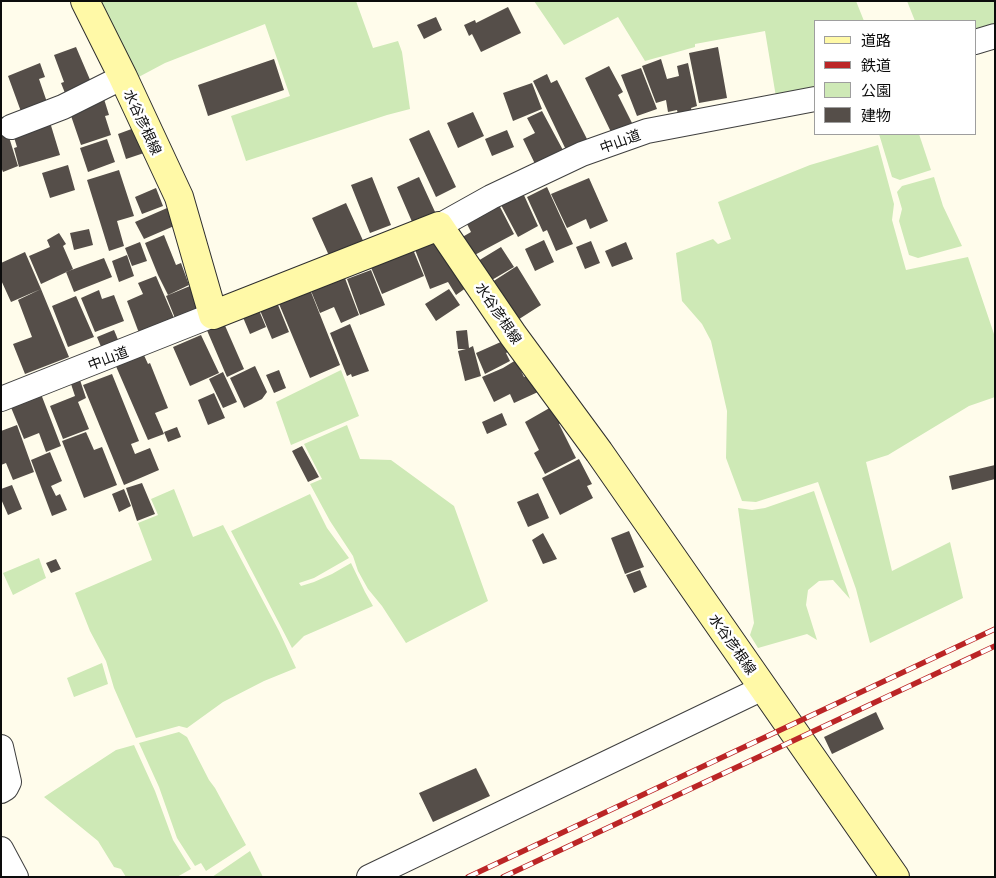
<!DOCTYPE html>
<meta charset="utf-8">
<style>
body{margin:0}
#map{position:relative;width:996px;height:878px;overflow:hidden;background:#fffceb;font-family:Georgia,"Noto Sans JP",serif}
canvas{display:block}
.frame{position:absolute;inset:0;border:2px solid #0c0c0c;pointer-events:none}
.legend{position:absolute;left:814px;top:20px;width:162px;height:115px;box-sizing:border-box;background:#fff;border:1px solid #9e9e9e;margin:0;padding:6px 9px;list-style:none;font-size:15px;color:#0c0c0c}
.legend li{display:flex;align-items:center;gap:10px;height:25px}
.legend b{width:25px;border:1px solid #9e9e9e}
</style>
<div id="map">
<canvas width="996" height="878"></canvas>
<div class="frame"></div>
<ul class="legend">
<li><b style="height:6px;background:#fff9a7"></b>道路</li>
<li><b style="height:6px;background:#bb2526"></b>鉄道</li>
<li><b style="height:14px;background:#cee9b6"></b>公園</li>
<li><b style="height:14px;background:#554e49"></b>建物</li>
</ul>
</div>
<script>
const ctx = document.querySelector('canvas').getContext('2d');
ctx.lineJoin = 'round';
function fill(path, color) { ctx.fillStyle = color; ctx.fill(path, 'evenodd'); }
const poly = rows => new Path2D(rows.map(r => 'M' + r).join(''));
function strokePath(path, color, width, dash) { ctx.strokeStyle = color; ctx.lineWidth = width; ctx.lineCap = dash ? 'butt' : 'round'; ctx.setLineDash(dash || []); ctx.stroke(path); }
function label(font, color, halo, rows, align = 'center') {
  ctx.font = font + ' Georgia,"Noto Sans JP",serif'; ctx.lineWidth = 5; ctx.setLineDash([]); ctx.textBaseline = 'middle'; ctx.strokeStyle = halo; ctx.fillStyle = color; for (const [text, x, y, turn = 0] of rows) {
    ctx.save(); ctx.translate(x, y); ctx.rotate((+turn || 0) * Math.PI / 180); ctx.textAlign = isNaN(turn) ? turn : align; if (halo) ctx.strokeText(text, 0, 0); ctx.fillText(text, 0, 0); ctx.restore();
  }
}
fill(poly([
 [95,1,356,1,373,48,398,41,402,52,410,109,387,115,246,161,231,116,290,96,265,24,165,63,133,80],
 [534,1,856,1,864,21,815,21,815,91,776,97,765,31,695,44,695,47,645,61,618,17,564,45],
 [907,1,995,1,995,24,975,29,975,21,915,21],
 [879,134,919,134,931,170,900,180,892,177],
 [878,145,894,204,892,220,906,270,968,257,995,337,995,397,969,406,888,455,866,462,892,571,950,542,963,598,870,643,856,589,818,482,756,502,742,501,726,458,727,411,711,341,702,324,682,301,676,253,713,239,718,244,731,239,718,202,810,165],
 [934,177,943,206,962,246,918,258,909,255,899,221,902,209,897,192,902,186],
 [341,370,359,416,291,445,276,402],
 [347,425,360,459,391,460,454,506,488,601,406,643,382,606,368,589,358,571,353,556,330,521,310,484,322,479,304,444],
 [174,489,193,537,223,525,279,631,296,668,264,681,223,702,187,728,179,726,136,738,114,688,106,661,90,631,75,593,152,560,138,523,158,515,151,499],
 [814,491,850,599,833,580,819,581,808,590,806,605,817,640,807,634,758,648,750,635,754,623,738,508,752,510,765,508],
 [310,494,327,528,349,558,314,578,299,583,301,586,314,582,332,574,351,563,365,592,373,606,304,636,292,648,231,531],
 [39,558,46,578,13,595,3,573],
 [102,663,108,684,74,697,67,678],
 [179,732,187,737,209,780,215,788,246,845,206,871,201,863,195,866,177,838,159,787,139,743],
 [134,745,155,791,173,840,191,869,177,877,126,877,121,869,114,867,98,841,44,797,116,750],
 [250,851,263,877,212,877]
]), '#cee9b6');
fill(poly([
 [508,7,521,33,481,52,472,34,469,36,464,25,475,20,476,23],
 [436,17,442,30,424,39,417,25],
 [76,47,91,82,65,93,61,83,64,82,54,55],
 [718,47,727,98,699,103,689,53],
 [274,59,284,90,208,116,198,85],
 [661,59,667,79,679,76,677,66,688,63,697,106,691,108,692,112,678,114,677,110,668,112,666,100,656,103,642,66],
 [40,63,45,77,39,79,49,108,23,117,8,76],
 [609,66,623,92,618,95,632,123,611,132,585,78],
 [641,68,657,109,637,116,621,75],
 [547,74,551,83,557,80,588,141,567,152,533,81],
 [532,83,542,109,513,121,503,93],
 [104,99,109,115,105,116,111,135,81,145,69,110],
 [542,111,564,152,536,166,523,139,535,133,527,118],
 [473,112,484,136,458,148,447,123],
 [49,119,60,155,19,167,14,148,17,147,12,131],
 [137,127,147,152,126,159,118,134],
 [429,130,456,187,436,197,409,139],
 [507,130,514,147,492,156,485,139],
 [8,134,18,166,3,172,1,167,1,136],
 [107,139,115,162,88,172,80,148],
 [68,165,75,190,50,198,42,173],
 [119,170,134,216,117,221,124,246,109,251,87,180],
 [372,177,391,225,370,233,351,185],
 [419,177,436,214,413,224,397,187],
 [589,178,608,221,590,229,586,219,567,228,551,194],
 [547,187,573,244,556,251,547,230,543,232,527,197],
 [156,188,163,206,142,214,135,197],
 [523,193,538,226,518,237,501,205],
 [346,203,365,245,331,260,312,218],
 [174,205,181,223,144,239,135,222],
 [499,205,514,234,469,258,459,239,471,232,467,224],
 [89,229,93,245,74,250,70,233],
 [59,233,66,244,63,246,73,269,41,284,29,256,50,247,47,240],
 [164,235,176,265,181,263,189,285,168,295,158,275,145,243],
 [436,238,470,285,456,295,448,282,430,289,414,247],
 [544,240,554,262,535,271,525,249],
 [591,241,600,263,585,269,576,247],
 [140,242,147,261,132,266,125,248],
 [626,242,633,259,612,267,605,251],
 [412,247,424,276,382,294,370,265],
 [501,247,514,267,485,284,473,264],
 [25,252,41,289,11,302,1,280,1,263],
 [127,255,134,276,119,282,112,261],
 [104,258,112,277,74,292,66,272],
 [517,266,541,305,513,323,489,284],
 [371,270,385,305,360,315,347,279],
 [343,273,359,315,341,323,334,307,320,313,309,286],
 [156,276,174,318,139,333,127,301,143,294,138,283],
 [190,286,200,307,175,318,166,296],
 [309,287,340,365,310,378,277,299],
 [41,289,69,357,25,374,13,344,32,337,18,300],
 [449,289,460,305,436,321,425,304],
 [99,290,102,299,114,295,124,321,95,332,81,298],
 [76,296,94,337,68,347,52,306],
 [276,300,289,332,272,339,259,308],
 [258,308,266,327,250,334,242,315],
 [223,321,244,369,227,377,206,328],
 [350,324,369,371,352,377,351,374,347,376,330,333],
 [114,330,119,342,102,349,97,337],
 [467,330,469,348,473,346,481,376,465,381,458,351,466,349,458,349,456,331],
 [201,335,219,373,190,386,173,347],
 [503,341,508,352,506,353,510,361,485,374,476,353],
 [143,353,148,364,150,363,168,408,155,413,164,434,148,440,115,364],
 [516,360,524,377,529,375,538,392,514,403,510,394,494,402,482,377,503,368],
 [255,366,267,392,262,399,244,408,230,378],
 [279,370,286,388,274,393,266,375],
 [223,372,237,402,223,408,209,379],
 [112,374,139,441,131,444,135,454,150,448,159,470,124,485,83,385],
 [80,380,86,398,78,402,89,429,63,439,50,406,75,396,71,384],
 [214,393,225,418,208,425,198,400],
 [41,394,61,446,46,452,39,433,24,439,10,405],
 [553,406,562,422,559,424,576,458,545,474,534,453,539,450,525,422],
 [502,413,507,425,487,434,482,422],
 [17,425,34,472,13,480,6,463,1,465,1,431],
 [177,427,181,437,168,442,164,432],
 [86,432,94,450,102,447,117,485,84,498,62,441],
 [302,446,319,477,308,482,292,451],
 [50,452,62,481,51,486,56,496,60,494,67,510,52,516,31,460],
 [579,459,592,484,587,486,593,498,560,515,542,478],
 [995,465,995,479,952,490,949,476],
 [142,483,155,514,137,521,126,488],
 [12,485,22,509,8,515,1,499,1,489],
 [124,489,131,506,119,512,112,494],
 [538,493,549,518,528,527,517,502],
 [629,531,644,567,625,574,611,538],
 [543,533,557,559,543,564,532,540],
 [56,559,61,569,51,573,46,563],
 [640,570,647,587,634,593,626,575],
 [876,712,884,729,832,754,824,737],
 [476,768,490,796,433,822,419,793]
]), '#554e49');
const street = poly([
 [975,42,995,36],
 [11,127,63,107,123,77],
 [439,226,491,197,582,154,647,131,815,99],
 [1,399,213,315],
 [1,747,9,782,6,788,1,791],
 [1,849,16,877],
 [369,877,763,688]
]);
const secondary = poly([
 [85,1,123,77,179,197,213,315,439,226,513,335,599,452,895,877]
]);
strokePath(street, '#3f3f3f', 26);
strokePath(secondary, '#2e2e2e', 30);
strokePath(street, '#fff', 24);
strokePath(secondary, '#fff9a7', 28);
const rail = poly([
 [468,877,995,629],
 [503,877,995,646]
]);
strokePath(rail, '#bb2526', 5.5);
strokePath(rail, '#fff', 4, [11]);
label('14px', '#0c0c0c', '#fff', [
 ["水谷彦根線",143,122,65],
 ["中山道",620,141,-20],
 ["水谷彦根線",499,313,56],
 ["中山道",108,358,-21],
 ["水谷彦根線",733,644,55]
]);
</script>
